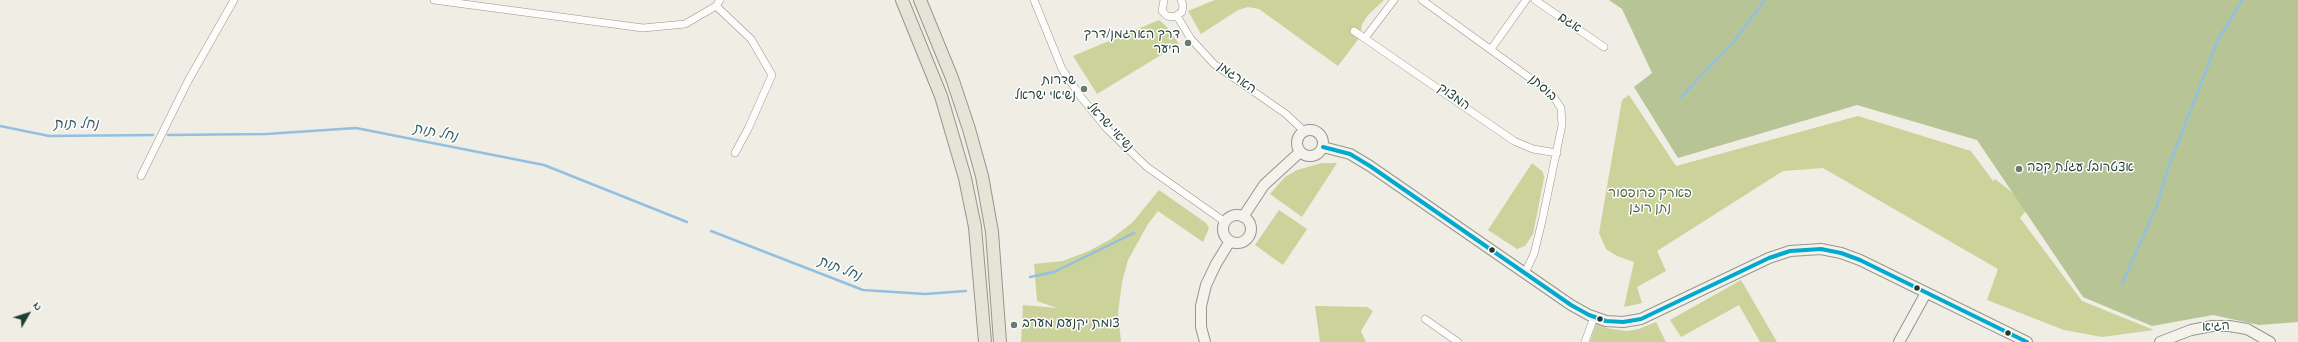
<!DOCTYPE html>
<meta charset="utf-8">
<style>
body{margin:0}
#map{position:relative;width:2298px;height:342px;overflow:hidden;background:#efede4;font-family:"Indie Flower",sans-serif}
canvas{display:block}
.north{position:absolute;left:8px;top:294px;width:40px;height:40px;-webkit-text-stroke:3px #fff;paint-order:stroke;rotate:51deg;font-size:11px;font-weight:700;line-height:16px;text-align:center;color:#1f3d34}
.north::after{content:'';display:block;margin:auto;width:14px;height:18px;background:#1f3d34;clip-path:polygon(50% 0,100% 100%,50% 72%,0 100%)}
</style>
<div id="map">
<canvas width="2298" height="342"></canvas>
<div class="north">N</div>
</div>
<script>
const ctx = document.querySelector('canvas').getContext('2d');
ctx.lineJoin = 'round';
function fill(path, color) { ctx.fillStyle = color; ctx.fill(path, 'evenodd'); }
const poly = rows => new Path2D(rows.map(r => 'M' + r).join(''));
function strokePath(path, color, width, dash) { ctx.strokeStyle = color; ctx.lineWidth = width; ctx.lineCap = dash ? 'butt' : 'round'; ctx.setLineDash(dash || []); ctx.stroke(path); }
function label(font, color, halo, rows, align = 'center') {
  ctx.font = font + ' "Indie Flower","Playpen Sans Hebrew",sans-serif'; ctx.lineWidth = 3; ctx.setLineDash([]); ctx.textBaseline = 'middle'; ctx.strokeStyle = halo; ctx.fillStyle = color; for (const [text, x, y, turn = 0] of rows) {
    ctx.save(); ctx.translate(x, y); ctx.rotate((+turn || 0) * Math.PI / 180); ctx.textAlign = isNaN(turn) ? turn : align; if (halo) ctx.strokeText(text, 0, 0); ctx.fillText(text, 0, 0); ctx.restore();
  }
}
fill(poly([
 [1215,0,1384,0,1368,15,1362,24,1360,37,1338,66,1259,9,1248,7,1238,10,1201,34,1188,11],
 [1159,20,1167,27,1179,44,1097,94,1073,56],
 [1629,95,1676,166,1858,116,1971,151,1993,181,1995,179,2030,206,2020,218,2082,301,2154,330,2102,337,2064,330,1987,300,1998,269,1823,168,1783,171,1657,251,1666,271,1637,287,1642,303,1624,307,1634,262,1617,256,1606,249,1599,233,1622,100],
 [1322,163,1337,163,1302,217,1270,194,1285,177,1297,170],
 [1532,163,1543,172,1544,178,1533,234,1525,246,1517,249,1488,230],
 [1159,190,1206,223,1209,228,1203,242,1158,211,1148,224,1128,260,1122,282,1118,312,1121,342,1021,342,1023,305,1057,308,1037,301,1034,264,1063,261,1089,251,1111,239,1133,222],
 [1279,210,1307,229,1283,265,1255,245],
 [1741,280,1777,342,1760,342,1739,305,1681,337,1670,320],
 [1315,306,1367,307,1373,311,1361,331,1366,342,1320,342],
 [1656,322,1666,342,1590,342,1596,324,1611,329,1627,331,1639,329]
]), '#cbd29a');
fill(poly([
 [1609,0,2298,0,2298,322,2259,325,2213,315,2152,326,2083,297,1977,140,1857,105,1678,158,1634,87,1652,73,1622,9]
]), '#b7c495');
strokePath(poly([
 [1681,97,1734,41,1765,0],
 [0,126,49,136,153,135],
 [168,135,266,134,356,128,544,165,687,222],
 [711,231,863,290,925,294,966,291],
 [1030,277,1054,272,1134,233],
 [2122,284,2157,205,2168,168,2218,40,2242,0]
]), '#93c0e0', 2.5);
const street = poly([
 [434,0,643,28,685,24,716,6,720,0],
 [1034,0,1062,69,1081,97,1107,129,1147,167,1225,222],
 [1164,0,1162,11,1167,16,1174,17,1182,12,1183,5,1181,0],
 [1422,0,1545,89,1553,96,1561,108,1562,125,1542,221,1534,254,1525,273],
 [1535,0,1604,47],
 [716,6,751,39,772,75,748,129,735,153],
 [1177,16,1191,39,1214,64,1286,114,1304,131],
 [1354,31,1514,141,1533,149,1557,153],
 [1365,38,1394,0],
 [1491,49,1526,0],
 [141,176,188,81,234,0],
 [1425,319,1458,342],
 [1585,342,1594,317]
]);
const secondary = poly([
 '1297 143a13 13 0 1 1 26 0a13 13 0 1 1-26 0Z',
 [1323,147,1350,154,1370,166,1571,305,1589,315,1606,321,1623,322,1641,319,1769,258,1790,251,1821,249,1841,253,1860,260,2027,342],
 '1223 229a14 14 0 1 1 28 0a14 14 0 1 1-28 0Z',
 [1243,217,1264,185,1300,152],
 [1205,342,1201,327,1201,306,1206,285,1216,264,1230,241],
 [1899,342,1926,293],
 [2160,342,2191,330,2212,326,2229,326,2247,329,2270,342]
]);
const primary = poly([
 [902,0,941,96,965,178,975,227,985,342],
 [920,0,952,78,969,129,982,176,992,232,1000,342]
]);
strokePath(street, '#939790', 8);
strokePath(secondary, '#939790', 12);
strokePath(primary, '#939790', 14);
strokePath(street, '#fdfcfb', 7);
strokePath(secondary, '#f5f2ec', 10);
strokePath(primary, '#e8e3d7', 12);
strokePath(poly([
 [1323,147,1350,154,1370,166,1571,305,1589,315,1606,321,1623,322,1641,319,1769,258,1790,251,1821,249,1841,253,1860,260,2027,342]
]), '#00a9ce', 4);
for (const [x, y, r, color] of [
 [1188,43,4,"#687b72"],
 [1084,89,4,"#687b72"],
 [2019,169,4,"#687b72"],
 [1492,250,3.5,"#1f3d34"],
 [1917,288,3.5,"#1f3d34"],
 [1600,319,3.5,"#1f3d34"],
 [1014,325,4,"#687b72"],
 [2008,333,3.5,"#1f3d34"]
]) { const dot = new Path2D(); dot.arc(x, y, r, 0, 2 * Math.PI); ctx.fillStyle = color; ctx.fill(dot); strokePath(dot, '#fff', 1.5); }
label('13px', '#1f3d34', '#fff', [
 ["אגם",1569,24,34],
 ["הארגמן",1236,79,36],
 ["בוסתן",1542,89,42],
 ["המצוק",1453,98,35],
 ["נשיאי ישראל",1109,128,47],
 ["הגיא",2216,328,-3]
]);
label('13px', '#1f3d34', '#fff', [
 ["דרך הארגמן/דרך",1180,36],
 ["היער",1180,51],
 ["שדרות",1076,82],
 ["נשיאי ישראל",1076,97],
 ["אצטרובל עגלת קפה",2027,169,"left"],
 ["צומת יקנעם מערב",1022,325,"left"]
], 'right');
label('13px', '#4a6340', '#fff', [
 ["פארק פרופסור",1650,195],
 ["נתן רוזן",1650,210]
]);
label('italic 14px', '#365e67', '#fff', [
 ["נחל תות",76,126],
 ["נחל תות",435,134,11],
 ["נחל תות",839,270,21]
]);
</script>
